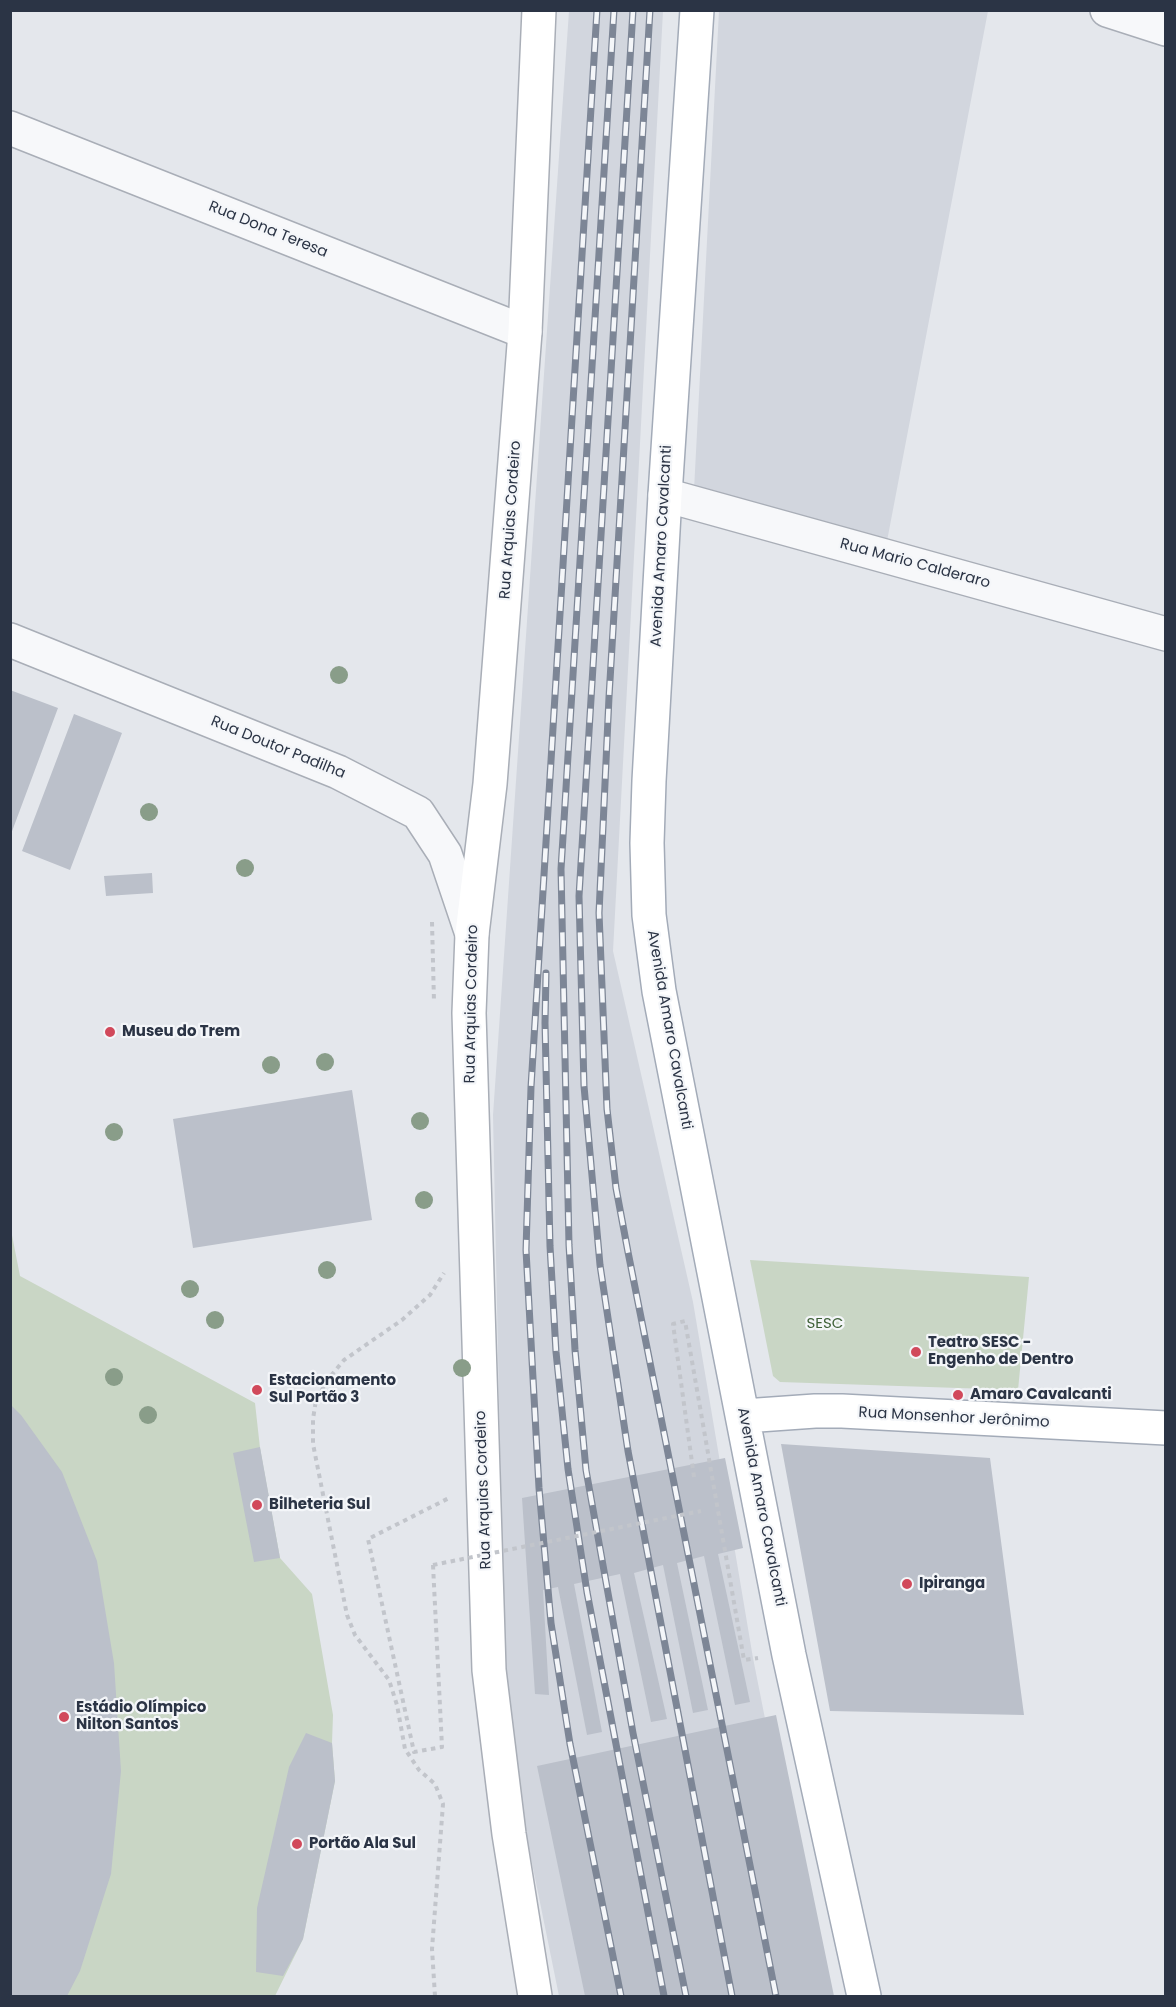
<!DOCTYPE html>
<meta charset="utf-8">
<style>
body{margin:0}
#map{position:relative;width:1176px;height:2007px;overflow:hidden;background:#e4e7ec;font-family:Poppins,sans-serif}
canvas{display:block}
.frame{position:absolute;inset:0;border:12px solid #2b3445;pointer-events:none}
</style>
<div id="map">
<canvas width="1176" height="2007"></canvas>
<div class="frame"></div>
</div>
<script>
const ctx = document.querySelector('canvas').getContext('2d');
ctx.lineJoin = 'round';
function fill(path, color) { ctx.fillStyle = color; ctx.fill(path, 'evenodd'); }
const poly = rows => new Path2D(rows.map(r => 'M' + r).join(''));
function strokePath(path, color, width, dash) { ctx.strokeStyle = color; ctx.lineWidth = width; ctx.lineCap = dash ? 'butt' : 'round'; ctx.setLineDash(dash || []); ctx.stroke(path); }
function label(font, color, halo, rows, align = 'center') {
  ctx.font = font + ' Poppins,sans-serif'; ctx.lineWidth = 4.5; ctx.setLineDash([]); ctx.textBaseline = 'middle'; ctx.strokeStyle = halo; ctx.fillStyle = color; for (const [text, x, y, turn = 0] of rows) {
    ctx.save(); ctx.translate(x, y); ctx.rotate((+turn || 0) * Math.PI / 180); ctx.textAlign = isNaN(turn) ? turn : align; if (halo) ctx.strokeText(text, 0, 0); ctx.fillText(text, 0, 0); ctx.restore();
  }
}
fill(poly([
 [569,11,663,11,613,951,693,1302,753,1658,820,1996,559,1996,506,1735,493,1115],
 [719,11,988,11,887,541,694,490]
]), '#d2d6de');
fill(poly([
 [10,1225,20,1276,255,1403,260,1448,280,1558,312,1594,333,1715,332,1743,335,1781,303,1939,275,1996,11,1996],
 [750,1260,1029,1277,1018,1390,780,1382,773,1376]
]), '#c9d6c5');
fill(poly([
 [10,690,58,708,11,834,10,834],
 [74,714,122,733,70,870,22,851],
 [152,873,153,893,106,896,104,876],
 [352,1090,372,1220,193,1248,173,1119],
 [10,1404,21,1415,62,1472,97,1561,114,1663,121,1771,111,1874,80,1971,67,1996,10,1996],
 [781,1444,990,1458,1024,1715,830,1711],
 [260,1447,280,1558,254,1562,233,1453],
 [725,1458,743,1548,718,1554,750,1702,735,1705,704,1556,677,1563,708,1710,693,1713,663,1565,634,1573,667,1719,651,1722,620,1574,574,1584,602,1732,587,1735,558,1587,543,1590,549,1695,535,1694,522,1498],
 [776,1715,834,1996,585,1996,537,1766],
 [306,1733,332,1743,335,1781,303,1939,283,1976,256,1972,257,1908,289,1767]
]), '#bbc0ca');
const minor = poly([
 [1107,10,1166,29],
 [10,128,525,332],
 [665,495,1166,634]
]);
const tertiary = poly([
 [10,640,338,772,418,813,445,854,472,934]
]);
const secondary = poly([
 [535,1996,509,1834,489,1670,469,1013,472,934,490,784,525,332,539,10]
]);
const primary = poly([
 [697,10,665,495,649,781,647,843,649,915,659,991,789,1655,864,1996],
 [744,1416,815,1411,842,1411,1166,1428]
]);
strokePath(minor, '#a9aeb7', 36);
strokePath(tertiary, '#a9aeb7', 36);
strokePath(secondary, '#a9aeb7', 36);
strokePath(primary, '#a3abb8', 36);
strokePath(poly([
 [432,922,434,1002],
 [694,1477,673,1324,685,1321,744,1660,758,1658],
 [433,1565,442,1747,414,1752,368,1539,451,1497],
 [435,1996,432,1949,443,1804,435,1784,419,1770,405,1749,397,1705,389,1680,355,1635,347,1615,313,1444,313,1419,316,1400,329,1378,344,1360,402,1320,430,1295,444,1273]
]), '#c2c5cb', 4, [4.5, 4.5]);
strokePath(minor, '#f7f8fa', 33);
strokePath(tertiary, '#f7f8fa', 33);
strokePath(secondary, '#fff', 33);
strokePath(primary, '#fff', 33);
const rail = poly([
 [597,10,531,1087,526,1250,539,1488,551,1623,570,1744,621,1996],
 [614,10,561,869,569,1245,575,1350,586,1470,633,1733,686,1996],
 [633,10,579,896,584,1086,600,1265,628,1451,732,1996],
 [650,10,609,697,599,913,607,1109,616,1188,628,1252,776,1996],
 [546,973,545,1023,550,1246,556,1352,568,1469,587,1592,664,1996]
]);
strokePath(rail, '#7d8696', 7);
strokePath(rail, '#f4f6f9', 4.5, [14]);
strokePath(poly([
 [433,1565,701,1511]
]), '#c2c5cb', 4, [4.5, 4.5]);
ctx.fillStyle = '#899d89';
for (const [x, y] of [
 [339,675],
 [149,812],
 [245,868],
 [325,1062],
 [271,1065],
 [420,1121],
 [114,1132],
 [424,1200],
 [327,1270],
 [190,1289],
 [215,1320],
 [462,1368],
 [114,1377],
 [148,1415]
]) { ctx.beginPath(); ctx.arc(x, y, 9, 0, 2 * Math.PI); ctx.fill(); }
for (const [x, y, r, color] of [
 [110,1032,6,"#d1495b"],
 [916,1352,6,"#d1495b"],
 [257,1390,6,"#d1495b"],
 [958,1395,6,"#d1495b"],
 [257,1505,6,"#d1495b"],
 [907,1584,6,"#d1495b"],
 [64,1717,6,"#d1495b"],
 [297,1844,6,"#d1495b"]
]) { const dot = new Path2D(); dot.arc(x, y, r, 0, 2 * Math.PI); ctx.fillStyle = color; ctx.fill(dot); strokePath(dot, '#f4f6f9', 2); }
label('15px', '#2b3445', '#f4f6f9', [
 ["Rua Dona Teresa",268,230,22],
 ["Rua Arquias Cordeiro",511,520,-86],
 ["Avenida Amaro Cavalcanti",662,546,-87],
 ["Rua Mario Calderaro",915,564,15],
 ["Rua Doutor Padilha",278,748,22],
 ["Rua Arquias Cordeiro",472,1004,-89],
 ["Avenida Amaro Cavalcanti",669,1030,80],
 ["Rua Monsenhor Jerônimo",954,1418,3],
 ["Rua Arquias Cordeiro",484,1490,-92],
 ["Avenida Amaro Cavalcanti",761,1507,79]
]);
label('bold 15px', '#2b3445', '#f4f6f9', [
 ["Museu do Trem",122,1032],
 ["Teatro SESC -",928,1343],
 ["Engenho de Dentro",928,1360],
 ["Estacionamento",269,1381],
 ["Sul Portão 3",269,1398],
 ["Amaro Cavalcanti",970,1395],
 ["Bilheteria Sul",269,1505],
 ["Ipiranga",919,1584],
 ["Estádio Olímpico",76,1708],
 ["Nilton Santos",76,1725],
 ["Portão Ala Sul",309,1844]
], 'left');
label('15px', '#3f6138', '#f4f6f9', [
 ["SESC",825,1324]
]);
</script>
